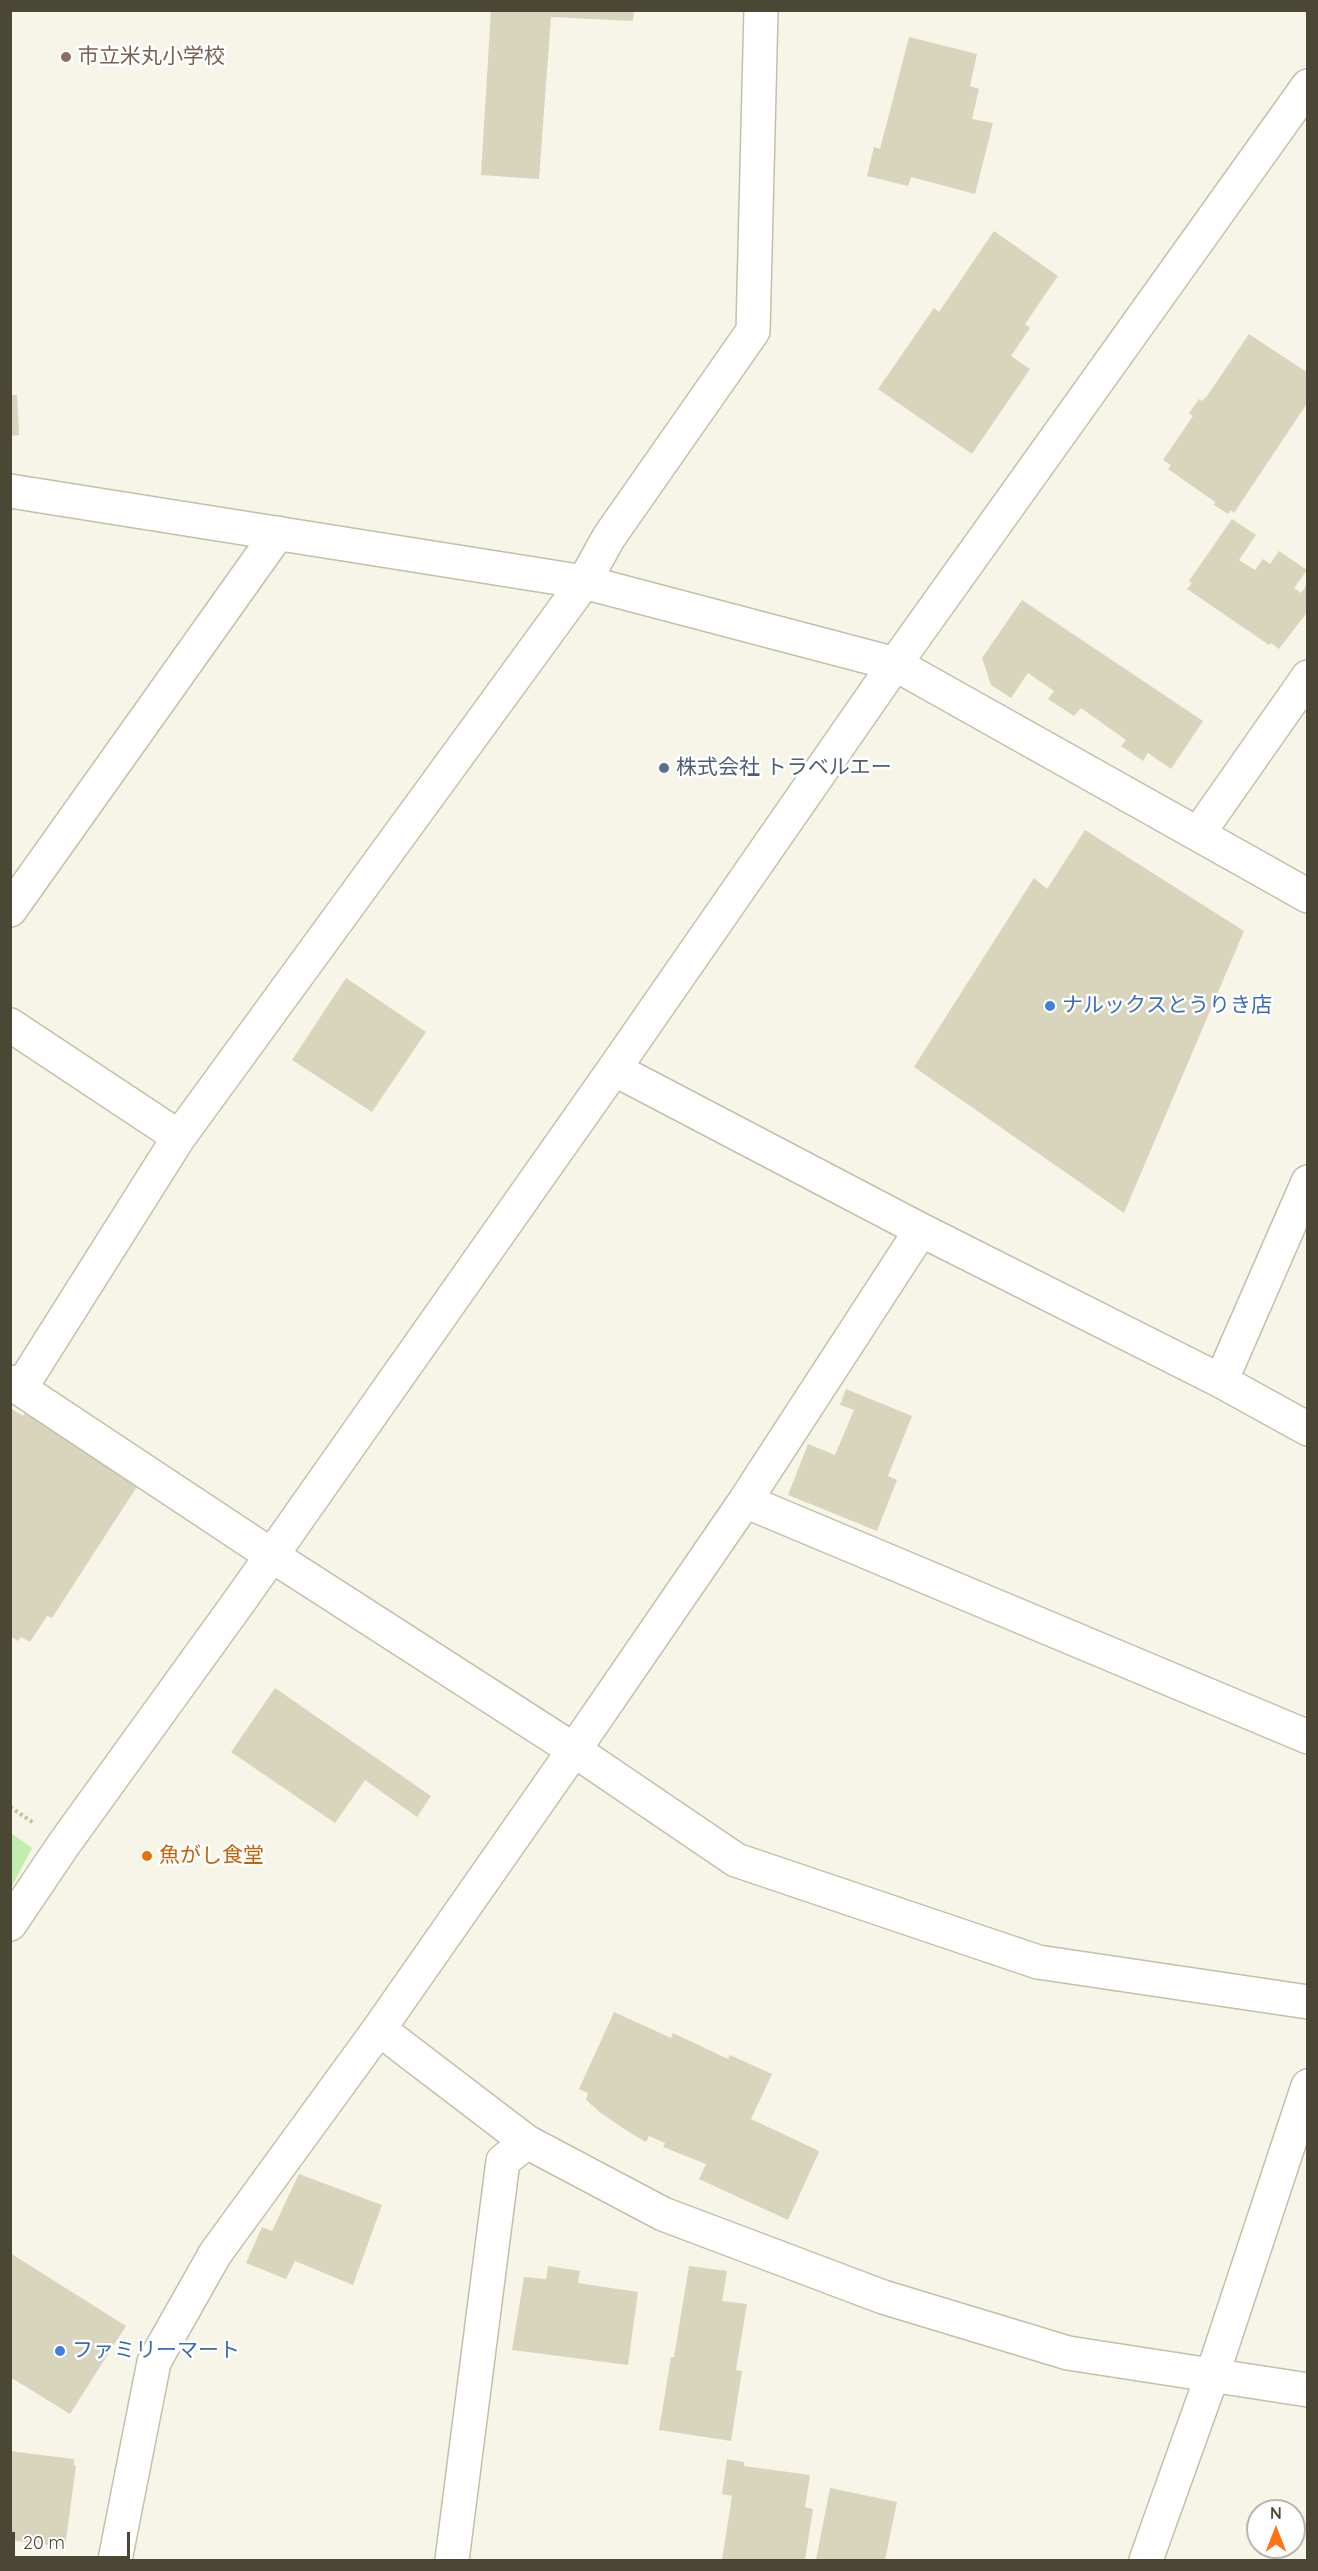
<!DOCTYPE html>
<meta charset="utf-8">
<style>
body{margin:0}
#map{position:relative;width:1318px;height:2571px;overflow:hidden;background:#f6f5e8;font-family:Quicksand,sans-serif}
canvas{display:block}
.frame{position:absolute;inset:0;border:12px solid #4a4735;pointer-events:none}
.north{position:absolute;left:1246px;top:2499px;width:60px;height:60px;box-sizing:border-box;background:#fff;border:2px solid #b7b5ae;border-radius:50%;rotate:0deg;font-size:16px;font-weight:700;line-height:24px;text-align:center;color:#4a4735}
.north::after{content:'';display:block;margin:auto;width:21px;height:27px;background:#ff7216;clip-path:polygon(50% 0,100% 100%,50% 72%,0 100%)}
.scale{position:absolute;left:12px;top:2532px;width:118px;height:27px;box-sizing:border-box;border:3px solid #4a4735;border-top:0;padding-left:8px;font-size:18px;line-height:21px;white-space:nowrap;color:#4a4735;-webkit-text-stroke:4px #fff;paint-order:stroke}
</style>
<div id="map">
<canvas width="1318" height="2571"></canvas>
<div class="frame"></div>
<div class="north">N</div>
<div class="scale">20 m</div>
</div>
<script>
const ctx = document.querySelector('canvas').getContext('2d');
ctx.lineJoin = 'round';
function fill(path, color) { ctx.fillStyle = color; ctx.fill(path, 'evenodd'); }
const poly = rows => new Path2D(rows.map(r => 'M' + r).join(''));
function strokePath(path, color, width, dash) { ctx.strokeStyle = color; ctx.lineWidth = width; ctx.lineCap = dash ? 'butt' : 'round'; ctx.setLineDash(dash || []); ctx.stroke(path); }
function label(font, color, halo, rows, align = 'center') {
  ctx.font = font + ' Quicksand,"Noto Sans JP",sans-serif'; ctx.lineWidth = 5; ctx.setLineDash([]); ctx.textBaseline = 'middle'; ctx.strokeStyle = halo; ctx.fillStyle = color; for (const [text, x, y, turn = 0] of rows) {
    ctx.save(); ctx.translate(x, y); ctx.rotate((+turn || 0) * Math.PI / 180); ctx.textAlign = isNaN(turn) ? turn : align; if (halo) ctx.strokeText(text, 0, 0); ctx.fillText(text, 0, 0); ctx.restore();
  }
}
fill(poly([
 [11,1833,32,1848,11,1888]
]), '#c0eeac');
fill(poly([
 [491,10,634,10,633,21,551,17,539,179,481,175],
 [909,37,977,54,970,86,979,89,972,119,993,123,975,194,911,177,908,186,867,176,874,147,880,149],
 [994,231,1058,276,1025,324,1030,328,1011,356,1030,369,972,454,878,389,934,308,939,312],
 [1249,334,1308,373,1308,402,1234,513,1231,510,1228,514,1214,505,1215,502,1168,469,1171,465,1163,460,1193,416,1189,413,1199,399,1202,401,1207,396],
 [10,395,17,395,19,435,10,436],
 [1232,519,1256,535,1239,560,1255,570,1263,559,1270,564,1279,551,1307,570,1294,588,1301,593,1308,583,1308,611,1279,649,1271,643,1269,645,1187,589,1192,583,1189,581],
 [1022,600,1203,721,1171,769,1148,753,1143,761,1121,746,1126,740,1081,708,1074,716,1048,699,1054,691,1028,673,1011,698,991,685,982,658],
 [1085,830,1244,931,1124,1213,914,1067,1034,878,1047,889],
 [346,978,426,1032,372,1112,292,1060],
 [846,1389,912,1416,888,1476,897,1480,877,1531,788,1495,808,1444,835,1455,854,1410,840,1405],
 [10,1408,23,1416,25,1412,138,1485,52,1618,47,1616,30,1642,21,1637,18,1641,10,1636],
 [275,1688,431,1796,417,1817,365,1780,335,1823,231,1752],
 [614,2012,671,2038,673,2033,728,2059,730,2055,772,2074,751,2119,817,2150,819,2152,788,2220,699,2179,706,2164,663,2147,665,2143,649,2136,646,2142,632,2134,602,2114,586,2100,588,2093,579,2089],
 [299,2174,382,2205,353,2285,295,2261,286,2279,246,2263,262,2227,272,2231],
 [10,2253,126,2326,70,2414,10,2377],
 [548,2266,580,2271,578,2283,638,2292,628,2365,512,2350,524,2277,546,2279],
 [689,2266,727,2271,722,2301,747,2304,736,2370,742,2371,731,2441,659,2430,671,2357,674,2357],
 [10,2451,74,2459,74,2465,76,2466,65,2547,10,2540],
 [727,2459,744,2462,744,2466,810,2475,805,2507,813,2509,805,2560,722,2560,732,2496,722,2494],
 [830,2488,897,2502,885,2560,816,2560]
]), '#d9d5bc');
const minor = poly([
 [10,491,584,582,895,664,1308,896],
 [1198,834,1308,677],
 [10,910,278,533],
 [10,1025,179,1137],
 [614,1069,921,1230,1221,1381,1308,1429],
 [1221,1381,1308,1182],
 [10,1382,271,1555,574,1750,736,1860,1038,1962,1308,2002],
 [20,1389,179,1137,584,582,609,537,753,331,761,10],
 [745,1501,1308,1737],
 [10,1924,64,1844,241,1599,614,1069,895,664,1308,86],
 [379,2029,527,2142,663,2214,883,2297,1068,2353,1308,2390],
 [115,2560,154,2362,215,2254,379,2029,574,1750,745,1501,921,1230],
 [452,2560,503,2161,527,2142],
 [1146,2560,1212,2376,1308,2086]
]);
strokePath(minor, '#c3c0a9', 36);
strokePath(poly([
 [10,1807,34,1823]
]), '#c6c199', 4, [3, 3]);
strokePath(minor, '#fff', 33);
for (const [x, y, r, color] of [
 [66,57,6,"#8d6e63"],
 [664,768,6,"#5c6f8a"],
 [1050,1006,6,"#3f7fe0"],
 [147,1856,6,"#e8710a"],
 [60,2351,6,"#3f7fe0"]
]) { const dot = new Path2D(); dot.arc(x, y, r, 0, 2 * Math.PI); ctx.fillStyle = color; ctx.fill(dot); strokePath(dot, '#fff', 2); }
label('21px', '#785e54', '#fff', [
 ["市立米丸小学校",78,57]
], 'left');
label('21px', '#4e5e75', '#fff', [
 ["株式会社 トラベルエー",676,768]
], 'left');
label('21px', '#366cbe', '#fff', [
 ["ナルックスとうりき店",1062,1006],
 ["ファミリーマート",72,2351]
], 'left');
label('21px', '#c56008', '#fff', [
 ["魚がし食堂",159,1856]
], 'left');
</script>
